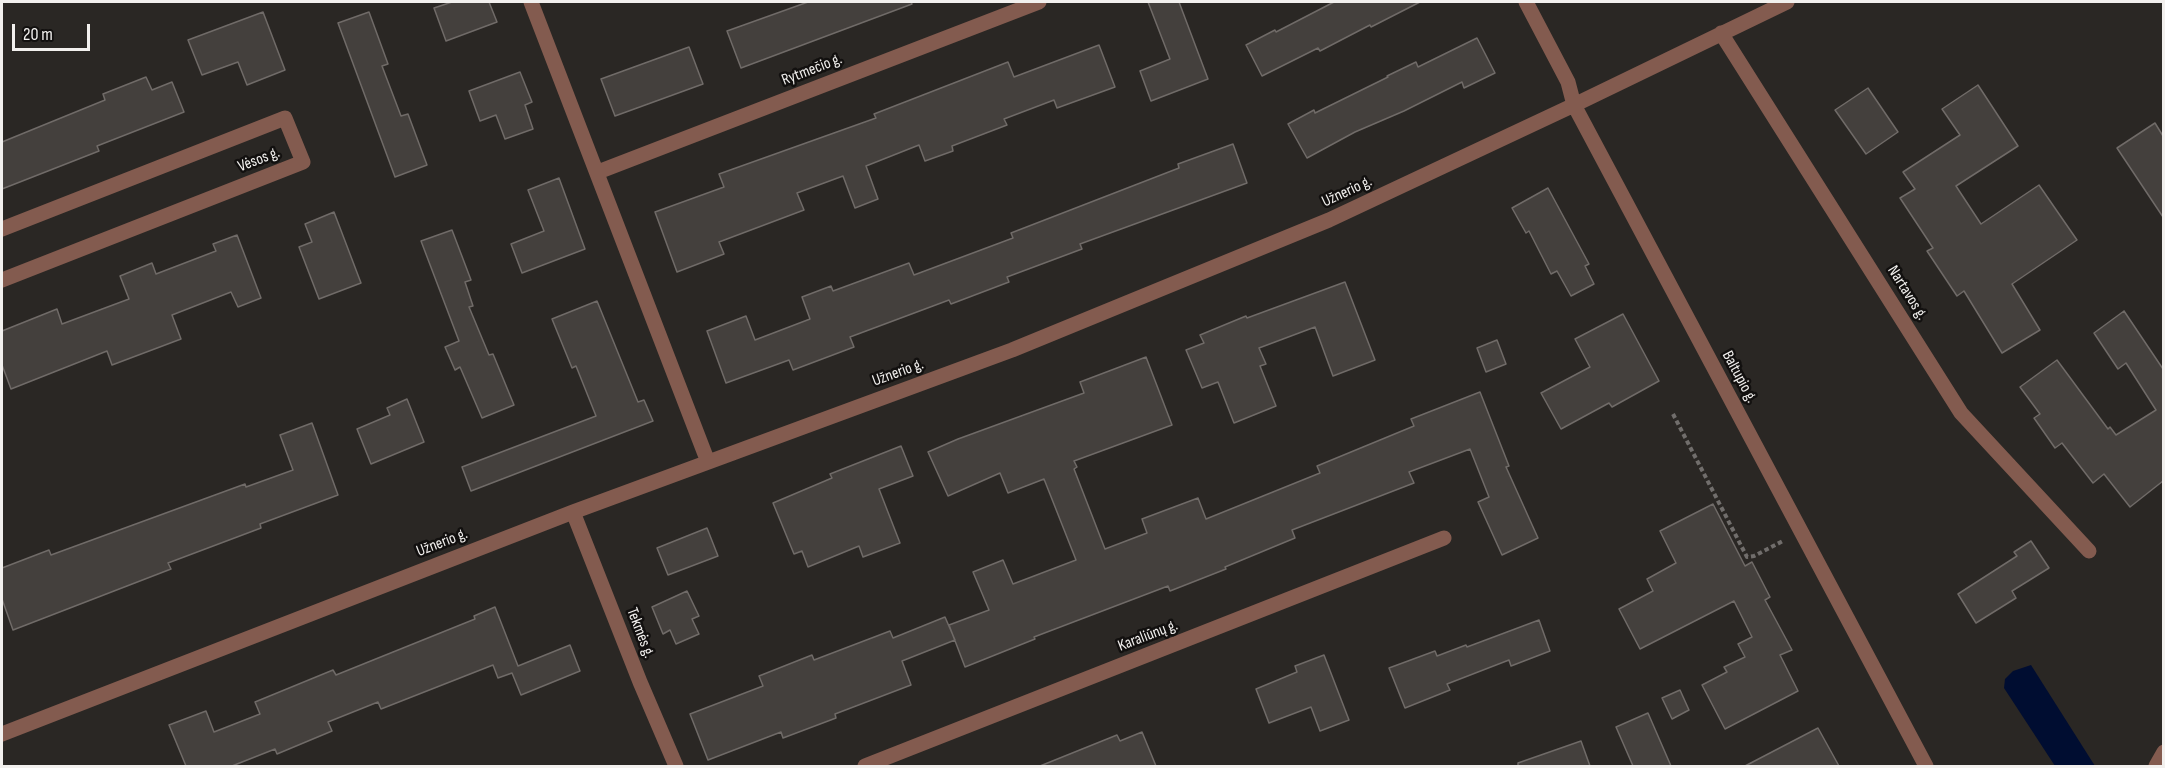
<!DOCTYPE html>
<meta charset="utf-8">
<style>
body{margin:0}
#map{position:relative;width:2165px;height:768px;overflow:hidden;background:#2a2724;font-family:"Sofia Sans Condensed",sans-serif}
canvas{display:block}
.frame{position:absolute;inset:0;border:3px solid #f2f0ee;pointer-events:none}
.scale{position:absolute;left:12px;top:24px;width:78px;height:27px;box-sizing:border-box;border:3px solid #f2f0ee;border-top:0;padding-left:8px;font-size:18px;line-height:21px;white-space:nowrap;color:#f2f0ee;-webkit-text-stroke:4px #12100f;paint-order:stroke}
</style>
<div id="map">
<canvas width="2165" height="768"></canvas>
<div class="frame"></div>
<div class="scale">20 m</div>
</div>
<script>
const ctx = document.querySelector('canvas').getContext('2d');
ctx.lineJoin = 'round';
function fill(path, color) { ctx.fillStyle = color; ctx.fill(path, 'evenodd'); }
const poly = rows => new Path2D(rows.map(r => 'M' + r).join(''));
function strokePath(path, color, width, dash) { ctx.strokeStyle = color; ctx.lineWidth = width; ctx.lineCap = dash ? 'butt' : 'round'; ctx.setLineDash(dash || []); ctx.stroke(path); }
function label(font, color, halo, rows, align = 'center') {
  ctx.font = font + ' "Sofia Sans Condensed",sans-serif'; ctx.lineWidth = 5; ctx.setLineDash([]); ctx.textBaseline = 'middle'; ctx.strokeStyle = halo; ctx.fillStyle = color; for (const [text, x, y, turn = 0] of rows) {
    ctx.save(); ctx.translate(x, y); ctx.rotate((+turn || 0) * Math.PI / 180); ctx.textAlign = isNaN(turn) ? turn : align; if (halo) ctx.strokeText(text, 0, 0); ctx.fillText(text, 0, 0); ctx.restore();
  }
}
fill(poly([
 [2031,665,2095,766,2055,766,2004,688,2005,679,2013,671]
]), '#000d31');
const building = poly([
 [452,2,489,2,497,22,446,41,434,8,452,2],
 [808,2,911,2,912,4,741,68,727,31,808,2],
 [1148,2,1179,2,1208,79,1151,101,1140,71,1170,59,1148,2],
 [1334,2,1420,2,1371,27,1370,25,1320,51,1318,48,1262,76,1246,45,1275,30,1276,32,1334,2],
 [263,12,285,70,247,85,238,62,202,75,188,40,263,12],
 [369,12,388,64,382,66,401,116,408,114,427,165,395,177,338,23,369,12],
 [1477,38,1495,73,1464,88,1462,82,1404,111,1355,132,1307,158,1288,124,1314,110,1315,113,1388,77,1387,76,1416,62,1418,67,1477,38],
 [1099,45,1115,87,1057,108,1054,100,1004,119,1007,125,952,146,953,151,925,161,919,145,866,166,878,199,855,208,843,176,797,193,804,210,719,242,724,254,677,272,655,212,724,187,719,174,876,118,874,114,1008,62,1014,77,1099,45],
 [689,47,703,84,615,116,601,79,689,47],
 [520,72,532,102,525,105,533,129,505,139,496,115,480,121,469,91,520,72],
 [146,77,152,90,172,82,184,112,97,146,99,151,2,189,2,142,105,100,103,94,146,77],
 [1978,85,2018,146,1956,186,1981,224,2039,185,2077,240,2012,284,2040,330,2002,353,1964,291,1957,296,1927,251,1933,248,1900,198,1915,189,1903,172,1960,135,1942,109,1978,85],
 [1868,88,1898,132,1866,154,1835,110,1868,88],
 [2155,123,2163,136,2163,217,2117,148,2155,123],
 [1233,144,1247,183,1080,244,1082,249,1007,277,1009,282,951,304,949,300,850,337,854,347,793,370,789,360,726,383,707,331,746,316,755,340,810,319,802,297,831,286,833,291,909,263,914,275,1013,238,1011,233,1179,168,1178,164,1233,144],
 [559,178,585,249,522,273,511,244,544,231,528,190,559,178],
 [1548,188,1589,264,1585,266,1594,284,1571,296,1557,271,1551,274,1529,231,1526,233,1512,208,1548,188],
 [334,212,361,283,319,299,299,247,312,242,305,224,334,212],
 [452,230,471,280,465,282,473,306,469,307,489,355,493,354,514,405,482,418,460,367,455,370,445,347,459,341,421,241,452,230],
 [237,235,261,298,238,307,231,292,172,315,181,339,112,365,107,351,11,389,2,365,2,331,57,309,62,324,129,299,120,276,152,263,156,274,216,251,213,244,237,235],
 [1345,282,1375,360,1333,376,1315,327,1259,348,1266,364,1260,366,1276,406,1234,423,1218,382,1202,388,1186,350,1204,343,1200,335,1246,316,1247,318,1345,282],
 [597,301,638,402,644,400,653,421,471,491,462,467,596,416,576,366,572,368,552,319,597,301],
 [2124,311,2163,369,2163,481,2130,507,2104,474,2093,483,2062,443,2055,448,2034,418,2040,414,2020,387,2057,360,2108,429,2110,427,2116,435,2156,410,2126,363,2118,369,2094,333,2124,311],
 [1623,314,1659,381,1612,407,1609,403,1561,429,1541,393,1590,367,1575,339,1623,314],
 [1497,340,1506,364,1486,372,1477,348,1497,340],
 [1146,357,1172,425,1074,461,1077,467,1074,469,1105,549,1147,533,1142,519,1198,498,1206,519,1320,473,1317,466,1414,426,1411,419,1480,392,1509,466,1506,467,1538,538,1502,555,1478,502,1489,497,1470,449,1409,472,1414,483,1292,530,1295,538,1225,567,1226,569,1170,591,1168,586,1034,637,1035,639,965,667,949,625,989,610,973,572,1003,560,1013,584,1076,560,1044,479,1008,493,1000,473,948,496,928,452,958,439,1084,393,1080,382,1146,357],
 [407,399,424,442,371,464,357,429,390,415,387,408,407,399],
 [312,423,338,495,260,524,261,528,168,563,171,569,13,630,2,599,2,568,49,550,51,555,245,484,246,487,293,470,280,435,312,423],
 [901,446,913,476,879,489,900,543,863,557,859,546,808,567,802,551,794,554,773,503,832,478,830,474,901,446],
 [1713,504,1745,566,1752,562,1770,597,1765,600,1792,650,1780,655,1798,691,1725,729,1702,685,1727,672,1724,667,1745,657,1738,644,1752,637,1734,601,1640,649,1619,609,1653,591,1647,579,1676,563,1660,531,1713,504],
 [707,528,718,556,668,575,657,548,707,528],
 [2031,541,2049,568,2012,591,2016,598,1976,623,1958,594,2017,556,2014,552,2031,541],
 [687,591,699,616,692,619,699,634,676,644,670,630,663,634,652,607,687,591],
 [495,607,518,666,570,645,580,671,521,695,512,673,498,678,493,665,381,709,378,702,328,722,332,731,277,754,275,749,232,766,186,766,169,725,206,711,214,732,260,714,255,702,333,670,336,675,475,619,474,616,495,607],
 [945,617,955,640,902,661,911,685,835,714,836,718,783,738,781,732,708,760,690,714,763,686,759,676,812,655,814,660,890,631,893,638,945,617],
 [1539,620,1550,651,1511,666,1509,660,1447,684,1450,690,1405,708,1389,668,1435,651,1437,656,1466,645,1467,647,1539,620],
 [1324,655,1349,720,1320,731,1311,707,1269,723,1256,689,1297,672,1295,666,1324,655],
 [1680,690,1689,710,1672,719,1662,698,1680,690],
 [1648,713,1671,766,1633,766,1616,727,1648,713],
 [1818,728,1839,766,1745,766,1818,728],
 [1142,732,1156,766,1040,766,1117,735,1120,741,1142,732],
 [1581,741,1590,766,1518,766,1518,763,1581,741]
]);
fill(building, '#44403d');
strokePath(building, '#706b68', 1.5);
strokePath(poly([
 [1673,414,1747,557,1754,556,1783,541]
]), '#716e6c', 4, [4.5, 3]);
strokePath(poly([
 [531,2,708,462],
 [1526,2,1568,82,1574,105,1926,766],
 [1721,33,1961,413,2089,551],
 [598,172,1039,2],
 [2,229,285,118,303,162,2,280],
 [573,512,640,682,676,766],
 [2,734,573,512,1012,350,1329,220,1574,105,1787,2],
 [865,766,1444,538],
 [2156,766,2164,752]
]), '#835b4f', 15);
label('16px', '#f2f0ee', '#12100f', [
 ["Rytmečio g.",812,70,-21],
 ["Vėsos g.",259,160,-21],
 ["Užnerio g.",1347,192,-25],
 ["Nartavos g.",1907,293,58],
 ["Užnerio g.",898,373,-20],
 ["Baltupio g.",1739,377,62],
 ["Užnerio g.",442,543,-21],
 ["Tekmės g.",640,633,69],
 ["Karaliūnų g.",1148,636,-21]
]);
</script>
